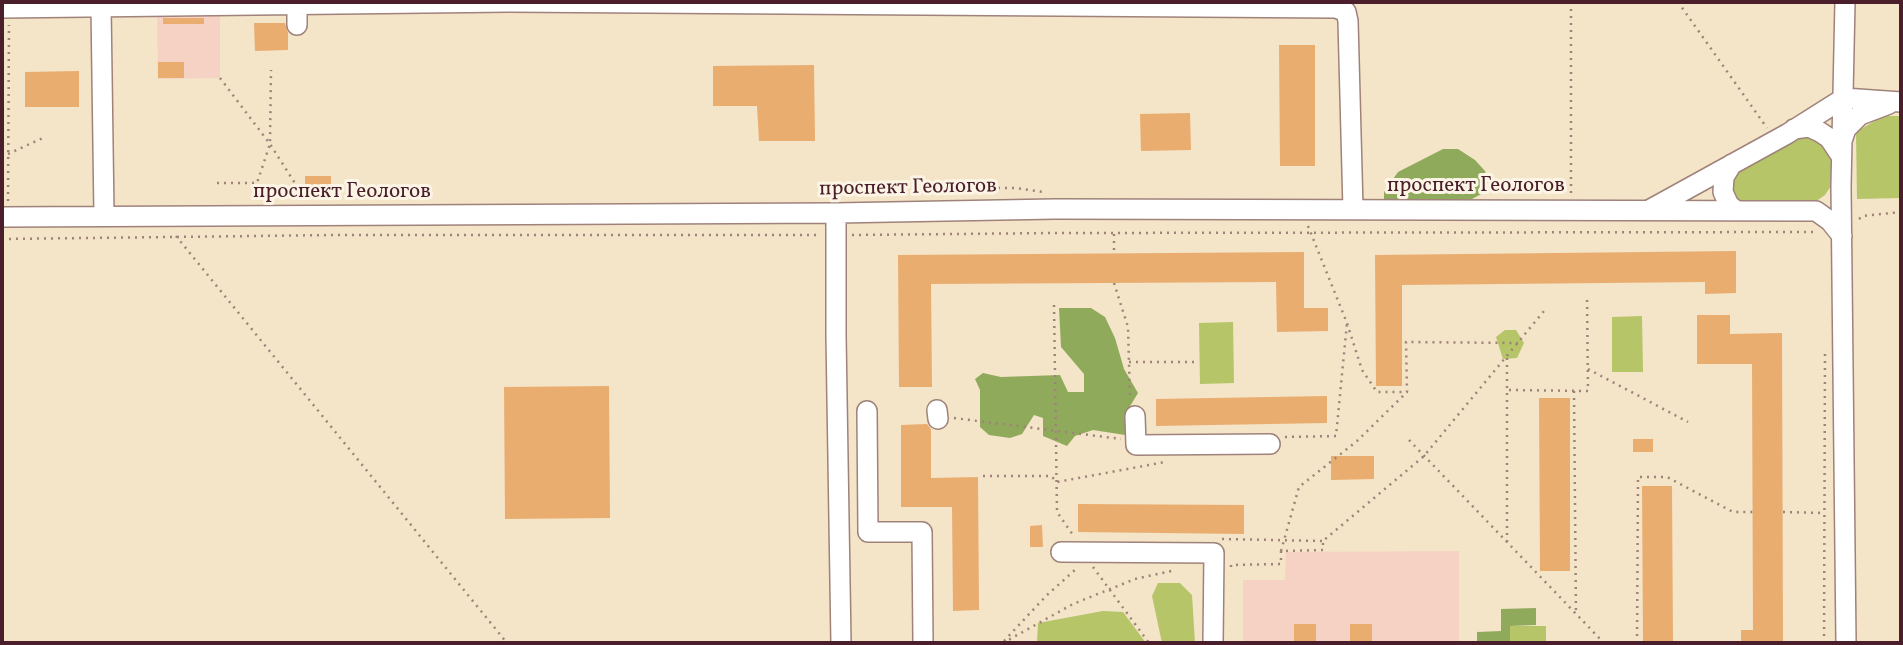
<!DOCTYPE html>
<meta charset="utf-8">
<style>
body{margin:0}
#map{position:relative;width:1903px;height:645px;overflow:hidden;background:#f4e4c8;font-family:Vollkorn,serif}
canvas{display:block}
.frame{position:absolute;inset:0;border:4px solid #4a1f2b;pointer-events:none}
</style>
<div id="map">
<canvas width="1903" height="645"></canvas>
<div class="frame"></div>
</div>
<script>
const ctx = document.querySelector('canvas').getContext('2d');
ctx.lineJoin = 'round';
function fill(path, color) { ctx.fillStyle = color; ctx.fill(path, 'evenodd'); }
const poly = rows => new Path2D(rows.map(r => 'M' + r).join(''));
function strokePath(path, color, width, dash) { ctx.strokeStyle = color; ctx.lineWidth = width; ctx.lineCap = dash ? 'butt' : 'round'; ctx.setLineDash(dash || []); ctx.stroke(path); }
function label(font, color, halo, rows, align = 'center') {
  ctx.font = font + ' Vollkorn,serif'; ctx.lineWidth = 6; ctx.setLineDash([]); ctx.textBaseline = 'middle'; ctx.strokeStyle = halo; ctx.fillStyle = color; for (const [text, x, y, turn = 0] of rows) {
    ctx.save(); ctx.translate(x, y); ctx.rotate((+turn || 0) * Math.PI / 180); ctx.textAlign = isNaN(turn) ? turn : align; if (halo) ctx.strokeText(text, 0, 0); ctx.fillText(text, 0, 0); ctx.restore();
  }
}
fill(poly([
 [220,10,220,78,158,79,157,11],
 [1459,551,1459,643,1243,643,1243,580,1285,580,1286,552]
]), '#f6d2c5');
fill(poly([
 [1883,116,1901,116,1901,198,1857,199,1856,132],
 [1808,136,1823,144,1833,158,1833,183,1825,195,1812,204,1739,203,1731,190,1734,175,1744,167,1797,137],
 [1642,316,1643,372,1612,372,1612,317],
 [1233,322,1234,383,1200,384,1199,323],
 [1505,330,1516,330,1524,343,1517,358,1503,359,1496,337],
 [1158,583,1180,583,1192,595,1195,643,1162,643,1152,596],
 [1103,611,1123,612,1146,643,1037,643,1038,623],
 [1510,626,1546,626,1546,643,1510,643]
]), '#b5c568');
fill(poly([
 [1443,149,1458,149,1475,160,1485,171,1488,182,1483,193,1472,199,1384,202,1384,192,1398,172],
 [1059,308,1091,308,1105,317,1115,338,1124,369,1138,393,1126,413,1125,435,1093,430,1075,436,1067,446,1043,436,1043,418,1034,415,1022,434,1010,438,989,435,980,427,980,390,975,379,983,373,1001,377,1060,375,1068,392,1084,392,1084,374,1061,347],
 [1536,608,1536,625,1510,626,1510,643,1477,643,1477,632,1501,631,1501,609]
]), '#90aa5c');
fill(poly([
 [163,18,204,18,204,24,163,24],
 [254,23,285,23,288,33,288,50,255,51],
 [1279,45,1315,45,1315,166,1280,166],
 [158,62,184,62,184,78,158,78],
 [814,65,815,141,759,141,757,106,713,106,713,66],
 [79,71,79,107,25,107,25,72],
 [1190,113,1191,150,1141,151,1140,114],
 [305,176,331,176,331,187,305,187],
 [1736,251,1736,293,1705,294,1705,282,1402,285,1402,386,1376,386,1375,255],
 [1304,252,1304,308,1328,308,1328,331,1277,332,1276,282,931,284,932,387,899,387,898,255],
 [1697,315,1730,315,1730,334,1782,333,1783,643,1741,643,1741,630,1753,630,1752,364,1697,364],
 [609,386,610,518,505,519,504,387],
 [1327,396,1327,423,1156,426,1156,399],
 [1539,398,1570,398,1570,571,1540,571],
 [927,424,931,429,931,478,978,477,979,610,953,611,952,507,901,507,901,425],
 [1633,439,1653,439,1653,452,1633,452],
 [1331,456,1374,456,1374,479,1331,480],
 [1642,486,1672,486,1673,643,1643,643],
 [1078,504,1244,505,1244,534,1078,532],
 [1042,525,1043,547,1030,547,1030,526],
 [1294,624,1316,624,1316,643,1294,643],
 [1350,624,1372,624,1372,643,1350,643]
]), '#e9ad70');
const minor = poly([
 [1845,2,1841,186,1846,643],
 [297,4,297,25],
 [101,6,104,215],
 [2,8,509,2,1336,8,1346,12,1348,21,1353,209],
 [1794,129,1809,127,1820,132,1829,138,1841,156],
 [1842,141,1846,129,1860,115,1889,104],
 [1732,164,1724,177,1723,192,1729,205,1737,211],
 [1649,210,1787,134,1844,98,1901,102],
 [836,213,836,336,841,643],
 [2,217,836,213,1055,209,1816,211,1830,221,1842,236],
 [937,410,938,419],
 [867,411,868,532,922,532,923,643],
 [1135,416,1136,445,1270,444],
 [1061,552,1214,553,1213,643]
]);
strokePath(minor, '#9f827a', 22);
strokePath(poly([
 [1571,2,1571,194],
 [1678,2,1767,128],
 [220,78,270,144,305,199],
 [8,154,45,137],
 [217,183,257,183,270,144,271,70],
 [977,188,1016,188,1043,192],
 [8,201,9,25],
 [1859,219,1863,216,1901,212],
 [1308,226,1347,323,1362,370,1377,392,1407,392,1406,342,1518,343],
 [1114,234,1114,253],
 [852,235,1055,233,1818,232],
 [176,236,507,643],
 [2,239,336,235,821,235],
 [1114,283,1128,327,1130,400],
 [1054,305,1057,512,1073,535],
 [1129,362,1199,362],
 [1588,369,1688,422],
 [1509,390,1588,391,1587,295],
 [1574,391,1576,615],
 [954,418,1121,439],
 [1285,437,1336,436,1347,323],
 [1409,440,1604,643],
 [983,476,1051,476,1057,482,1165,462],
 [1783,512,1824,513],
 [1222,539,1323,541],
 [1507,542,1507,357],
 [1281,551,1299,487,1357,441,1407,392],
 [1093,567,1149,643],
 [1231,567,1231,565,1281,564,1281,551,1323,550,1323,541,1424,456,1544,311],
 [1004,641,1046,596,1076,569],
 [1003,643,1073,604,1135,579,1176,570],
 [1637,643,1638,477,1667,477,1733,512,1753,512],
 [1824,643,1825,351]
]), '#9f827a', 2.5, [2, 5]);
strokePath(minor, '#fff', 19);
label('21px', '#4a1f2b', '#fcf5e5', [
 ["проспект Геологов",1476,187],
 ["проспект Геологов",908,189,-1],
 ["проспект Геологов",342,193]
]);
</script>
